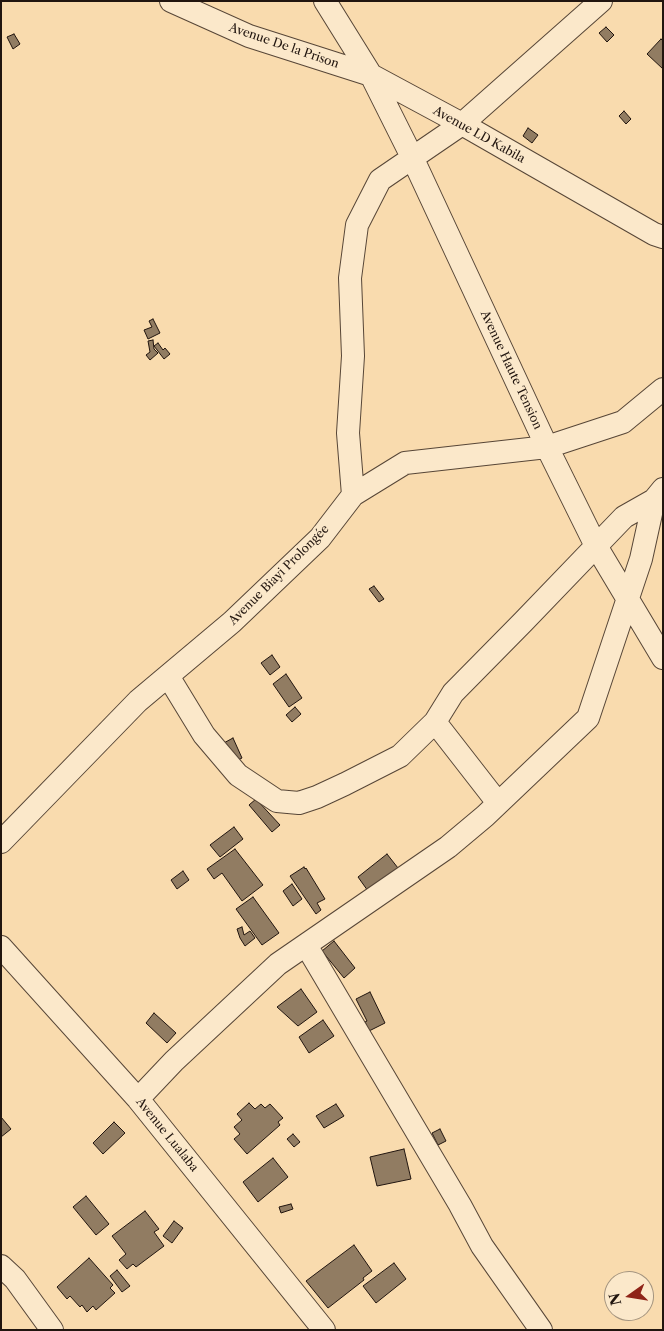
<!DOCTYPE html>
<meta charset="utf-8">
<style>
body{margin:0}
#map{position:relative;width:664px;height:1331px;overflow:hidden;background:#f9dbae;font-family:"Libre Caslon Text",serif}
canvas{display:block}
.frame{position:absolute;inset:0;border:2px solid #21150f;pointer-events:none}
.north{position:absolute;left:604px;top:1271px;width:50px;height:50px;box-sizing:border-box;background:#fbe8ca;border:1px solid #a4947f;border-radius:50%;rotate:257deg;font-size:14px;font-weight:700;line-height:20px;text-align:center;color:#21150f}
.north::after{content:'';display:block;margin:auto;width:18px;height:22px;background:#8f2418;clip-path:polygon(50% 0,100% 100%,50% 72%,0 100%)}
</style>
<div id="map">
<canvas width="664" height="1331"></canvas>
<div class="frame"></div>
<div class="north">N</div>
</div>
<script>
const ctx = document.querySelector('canvas').getContext('2d');
ctx.lineJoin = 'round';
function fill(path, color) { ctx.fillStyle = color; ctx.fill(path, 'evenodd'); }
const poly = rows => new Path2D(rows.map(r => 'M' + r).join(''));
function strokePath(path, color, width, dash) { ctx.strokeStyle = color; ctx.lineWidth = width; ctx.lineCap = dash ? 'butt' : 'round'; ctx.setLineDash(dash || []); ctx.stroke(path); }
function label(font, color, halo, rows, align = 'center') {
  ctx.font = font + ' "Libre Caslon Text",serif'; ctx.lineWidth = 4.5; ctx.setLineDash([]); ctx.textBaseline = 'middle'; ctx.strokeStyle = halo; ctx.fillStyle = color; for (const [text, x, y, turn = 0] of rows) {
    ctx.save(); ctx.translate(x, y); ctx.rotate((+turn || 0) * Math.PI / 180); ctx.textAlign = isNaN(turn) ? turn : align; if (halo) ctx.strokeText(text, 0, 0); ctx.fillText(text, 0, 0); ctx.restore();
  }
}
const building = poly([
 [606,27,614,35,607,42,599,33,606,27],
 [14,34,20,44,13,49,7,37,14,34],
 [661,39,663,41,663,69,647,54,661,39],
 [624,111,631,119,626,124,619,116,624,111],
 [528,128,538,135,532,143,523,136,528,128],
 [153,319,160,333,148,339,144,330,152,327,149,321,153,319],
 [153,340,154,349,158,353,150,360,146,355,150,352,148,341,153,340],
 [158,343,163,350,165,348,170,354,164,359,154,346,158,343],
 [374,586,384,599,379,602,369,589,374,586],
 [272,655,280,667,270,675,261,663,272,655],
 [286,674,302,698,289,707,273,684,286,674],
 [295,707,301,714,292,722,286,715,295,707],
 [233,738,242,758,236,761,222,744,233,738],
 [256,799,280,825,272,832,249,805,256,799],
 [234,827,243,839,220,857,210,845,234,827],
 [235,849,263,885,242,901,222,873,214,879,207,869,235,849],
 [387,854,398,868,368,891,358,877,387,854],
 [304,867,305,869,306,868,325,899,317,903,321,910,316,914,290,876,304,867],
 [183,871,189,880,177,889,171,880,183,871],
 [292,884,302,899,293,906,283,891,292,884],
 [253,897,279,933,262,945,236,909,253,897],
 [242,927,244,935,250,931,255,938,245,946,240,938,237,929,242,927],
 [334,941,355,968,344,978,322,951,334,941],
 [301,989,317,1012,298,1026,277,1007,301,989],
 [370,992,385,1023,369,1031,365,1022,367,1021,356,999,370,992],
 [154,1013,176,1033,167,1043,146,1023,154,1013],
 [323,1020,334,1036,309,1053,299,1037,323,1020],
 [249,1103,255,1109,261,1104,265,1108,270,1104,283,1118,278,1122,280,1125,247,1154,234,1139,240,1134,234,1127,242,1120,237,1114,249,1103],
 [336,1104,344,1116,324,1128,316,1116,336,1104],
 [1,1117,11,1129,1,1137,1,1117],
 [114,1122,125,1133,103,1154,93,1143,114,1122],
 [440,1129,446,1141,438,1145,432,1133,440,1129],
 [293,1134,300,1142,294,1147,287,1139,293,1134],
 [404,1149,411,1179,377,1186,370,1157,404,1149],
 [273,1158,288,1177,258,1202,243,1182,273,1158],
 [86,1196,109,1224,96,1235,73,1207,86,1196],
 [291,1204,293,1209,281,1213,279,1207,291,1204],
 [145,1211,159,1229,154,1232,164,1246,136,1267,133,1264,127,1269,119,1260,126,1254,112,1236,145,1211],
 [174,1221,183,1228,172,1243,163,1236,174,1221],
 [354,1245,372,1271,363,1278,364,1280,328,1308,306,1281,354,1245],
 [89,1258,113,1285,110,1288,115,1293,96,1310,93,1306,87,1312,82,1305,80,1307,70,1296,67,1299,57,1287,89,1258],
 [394,1263,406,1279,376,1303,363,1286,394,1263],
 [117,1270,130,1286,122,1292,110,1276,117,1270]
]);
fill(building, '#917c62');
strokePath(building, '#21150f', 1);
const street = poly([
 [171,1,249,36,371,75,412,157,547,447,596,546,663,658],
 [325,1,371,75,462,124,654,234,663,237],
 [353,495,348,433,353,356,350,278,357,225,380,180,462,124,601,1],
 [168,676,204,735,238,775,277,801,299,803,317,797,345,784,400,756,435,722],
 [498,803,435,722,453,693,523,622,624,517,654,500],
 [1,842,138,701,232,622,320,538,353,495,405,463,547,447,623,422,663,389],
 [306,945,460,1205,482,1246,541,1330],
 [1,947,138,1099,324,1330],
 [138,1099,174,1061,278,964,448,847,485,816,588,718,641,559,654,500,663,489],
 [1,1266,15,1279,52,1330]
]);
strokePath(street, '#574637', 24);
strokePath(street, '#fbe8ca', 22);
label('12px', '#21150f', '#fbe8ca', [
 ["Avenue De la Prison",284,46,19],
 ["Avenue LD Kabila",479,135,29],
 ["Avenue Haute Tension",511,370,65],
 ["Avenue Biayi Prolongée",279,575,-45],
 ["Avenue Lualaba",167,1135,51]
]);
</script>
